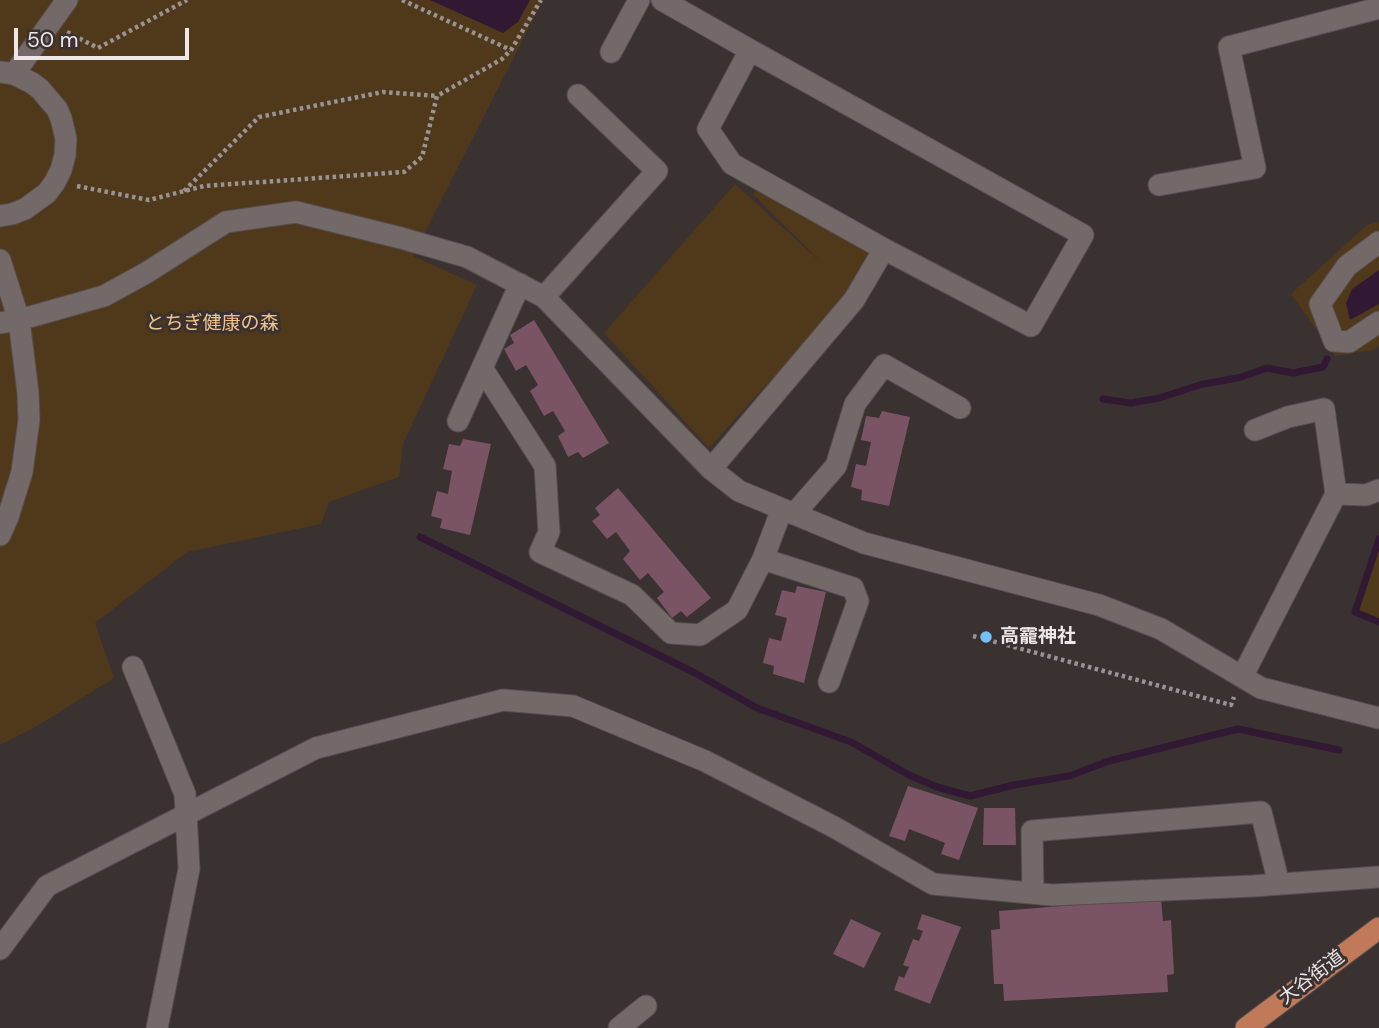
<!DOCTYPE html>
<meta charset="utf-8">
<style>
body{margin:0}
#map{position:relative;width:1379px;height:1028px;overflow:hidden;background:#3a3131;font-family:"DM Sans",sans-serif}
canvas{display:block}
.scale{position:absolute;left:14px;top:28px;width:175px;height:32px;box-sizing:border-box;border:4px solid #ede7e7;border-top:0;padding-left:9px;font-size:21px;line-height:24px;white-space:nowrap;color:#ede7e7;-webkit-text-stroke:5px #3a3131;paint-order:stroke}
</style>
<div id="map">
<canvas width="1379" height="1028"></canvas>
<div class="scale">50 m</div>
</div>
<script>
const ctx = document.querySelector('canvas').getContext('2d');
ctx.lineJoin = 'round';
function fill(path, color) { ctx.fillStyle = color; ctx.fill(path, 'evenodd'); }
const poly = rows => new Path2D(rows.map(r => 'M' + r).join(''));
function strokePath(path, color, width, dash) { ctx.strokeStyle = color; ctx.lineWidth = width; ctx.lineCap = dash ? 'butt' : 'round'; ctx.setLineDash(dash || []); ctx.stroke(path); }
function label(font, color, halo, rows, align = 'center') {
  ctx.font = font + ' "DM Sans","Noto Sans JP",sans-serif'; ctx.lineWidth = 6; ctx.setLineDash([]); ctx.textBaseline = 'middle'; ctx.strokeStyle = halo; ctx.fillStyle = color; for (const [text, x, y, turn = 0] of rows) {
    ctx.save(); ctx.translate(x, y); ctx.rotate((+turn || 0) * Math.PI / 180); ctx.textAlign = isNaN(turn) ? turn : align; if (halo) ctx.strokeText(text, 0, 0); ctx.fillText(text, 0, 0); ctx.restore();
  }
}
fill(poly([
 [0,0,543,0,413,256,477,285,403,444,399,477,329,502,321,524,187,552,95,623,114,678,37,726,0,745],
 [735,184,825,266,753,194,757,190,866,246,870,262,852,290,709,448,604,333],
 [1379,222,1379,346,1373,350,1335,356,1291,294,1367,225],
 [1379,539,1379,622,1355,612]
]), '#50391b');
fill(poly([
 [430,0,530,0,518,22,503,33],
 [1379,270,1379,304,1350,320,1346,303,1352,289]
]), '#311933');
strokePath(poly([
 [1103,399,1131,403,1159,398,1203,384,1238,378,1267,368,1293,373,1323,367,1327,359],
 [420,537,695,673,757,708,851,742,909,775,937,787,970,796,1014,785,1069,776,1109,761,1238,729,1339,750],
 [1379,539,1355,612,1379,622]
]), '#311933', 7);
fill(poly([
 [534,320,609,443,583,458,578,452,568,457,558,436,565,431,553,411,544,416,530,391,538,385,526,365,516,371,504,349,514,343,510,335],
 [882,411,910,417,889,506,861,500,862,490,851,487,856,464,866,466,871,442,861,440,866,416,879,418],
 [463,439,491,444,470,535,440,528,442,519,431,516,437,491,448,494,452,471,443,469,449,444,460,446],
 [618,488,711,598,687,617,681,611,672,618,657,598,664,592,648,573,640,580,623,559,630,551,616,532,607,539,592,521,600,515,595,508],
 [797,586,826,592,804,683,773,674,774,666,763,663,769,638,781,641,787,618,775,615,782,590,795,593],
 [908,786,978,808,959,860,941,854,945,843,909,829,905,841,889,836],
 [984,808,1015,808,1016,845,983,845],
 [1161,898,1163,921,1171,920,1174,974,1167,975,1168,992,1004,1001,1003,984,994,984,991,930,1000,929,999,911],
 [922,914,961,927,930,1004,894,990,899,976,904,978,909,967,903,965,913,939,919,941,923,931,917,929],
 [851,919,881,933,864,968,833,954]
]), '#7a5365');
const minor = poly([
 [662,0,750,50,708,129,732,164,884,249,854,300,711,469],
 [750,50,1083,235,1031,326,884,249],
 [611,52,639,0],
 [0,72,14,74,32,83,40,89,57,109,61,118,66,139,65,155,61,170,55,182,47,193,25,209,12,214,0,216],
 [14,74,67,0],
 [1159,185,1255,168,1229,47,1379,8],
 [1379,242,1347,266,1320,304,1334,341,1349,342,1379,322],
 [0,260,19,320,28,393,29,420,22,472,8,517,0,535],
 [520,284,482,368,545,466,549,532,540,552,632,595,671,633,700,635,737,610,763,559,782,509],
 [544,297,657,171,578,95],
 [0,323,19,320,104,296,146,273,226,222,296,212,401,238,467,257,544,297,711,469,739,491,864,543,1099,605,1161,629,1261,688,1379,718],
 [458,421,482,368],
 [1255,430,1288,417,1324,409,1336,494],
 [794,514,836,466,855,404,884,365,960,408],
 [763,559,853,588,858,601,829,682],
 [133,667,185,794,189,869,157,1028],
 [1242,677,1336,494,1366,495,1379,490],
 [1033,893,1032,831,1261,812,1279,884],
 [0,949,47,886,316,748,503,700,573,706,705,761,834,827,933,884,1052,895,1253,886,1379,877],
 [619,1028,646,1006]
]);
const major = poly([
 [1246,1028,1379,928]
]);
strokePath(minor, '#564e4f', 23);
strokePath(major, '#564e4f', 23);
strokePath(poly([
 [402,0,511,50],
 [67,32,98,48,187,0],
 [77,186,149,200,204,186,404,172,422,157,437,96,502,59,511,50,541,0],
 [184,191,259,117,383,92,437,96],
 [973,636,1231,705,1234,697]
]), '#9a9393', 4.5, [3.5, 3.5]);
strokePath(minor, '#746969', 21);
strokePath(major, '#c07959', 21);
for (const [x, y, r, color] of [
 [986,637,7,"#76c0f7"]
]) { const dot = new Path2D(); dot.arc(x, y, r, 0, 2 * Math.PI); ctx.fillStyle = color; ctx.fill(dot); strokePath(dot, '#3a3131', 2.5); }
label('19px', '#f2c58d', '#3a3131', [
 ["とちぎ健康の森",212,324]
]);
label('bold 19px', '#ede7e7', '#3a3131', [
 ["高靇神社",1000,637]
], 'left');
label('19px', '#ede7e7', '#3a3131', [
 ["大谷街道",1312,978,-37]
]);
</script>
